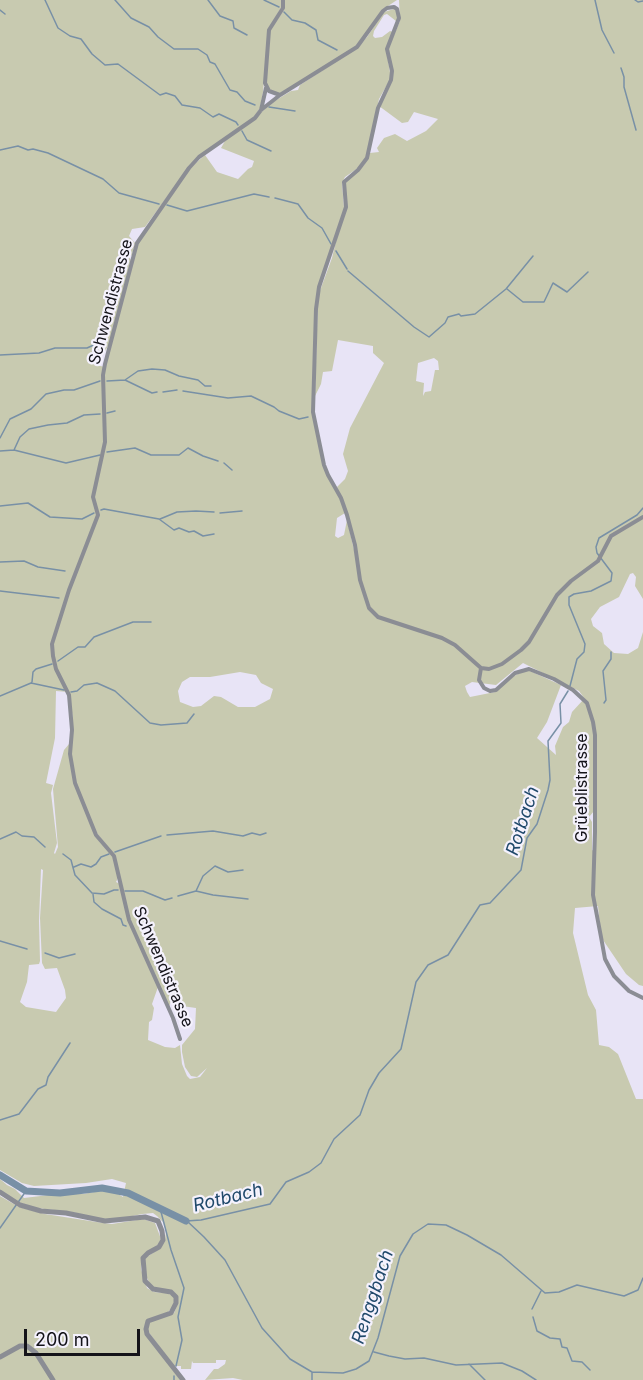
<!DOCTYPE html>
<meta charset="utf-8">
<style>
body{margin:0}
#map{position:relative;width:643px;height:1380px;overflow:hidden;background:#e8e4f6;font-family:Inter,sans-serif}
canvas{display:block}
.scale{position:absolute;left:24px;top:1329px;width:116px;height:27px;box-sizing:border-box;border:3px solid #141319;border-top:0;padding-left:8px;font-size:18px;line-height:21px;white-space:nowrap;color:#141319;-webkit-text-stroke:4px #f5f2fd;paint-order:stroke}
</style>
<div id="map">
<canvas width="643" height="1380"></canvas>
<div class="scale">200 m</div>
</div>
<script>
const ctx = document.querySelector('canvas').getContext('2d');
ctx.lineJoin = 'round';
function fill(path, color) { ctx.fillStyle = color; ctx.fill(path, 'evenodd'); }
const poly = rows => new Path2D(rows.map(r => 'M' + r).join(''));
function strokePath(path, color, width, dash) { ctx.strokeStyle = color; ctx.lineWidth = width; ctx.lineCap = dash ? 'butt' : 'round'; ctx.setLineDash(dash || []); ctx.stroke(path); }
function label(font, color, halo, rows, align = 'center') {
  ctx.font = font + ' Inter,sans-serif'; ctx.lineWidth = 4.5; ctx.setLineDash([]); ctx.textBaseline = 'middle'; ctx.strokeStyle = halo; ctx.fillStyle = color; for (const [text, x, y, turn = 0] of rows) {
    ctx.save(); ctx.translate(x, y); ctx.rotate((+turn || 0) * Math.PI / 180); ctx.textAlign = isNaN(turn) ? turn : align; if (halo) ctx.strokeText(text, 0, 0); ctx.fillText(text, 0, 0); ctx.restore();
  }
}
fill(poly([
 [0,0,283,0,281,8,269,28,263,92,260,108,252,120,273,102,291,91,298,90,300,85,357,48,367,37,384,12,394,9,398,12,398,20,396,21,387,14,384,15,374,31,373,36,375,38,382,37,390,31,393,32,386,49,391,78,379,99,367,157,358,168,345,177,342,183,344,207,346,207,345,182,364,165,370,153,379,152,377,148,384,138,395,134,407,141,426,131,438,119,414,112,408,122,402,123,379,106,393,77,388,49,400,21,399,0,643,0,643,617,643,599,635,586,636,577,633,573,630,574,619,597,600,607,591,619,593,626,602,633,604,644,614,653,628,654,638,648,643,632,643,986,639,985,626,974,601,937,598,906,575,908,573,933,588,995,596,1010,599,1045,609,1047,618,1054,636,1099,643,1099,643,1380,243,1380,233,1378,205,1380,214,1369,218,1369,225,1364,226,1360,216,1360,216,1363,193,1363,192,1361,191,1369,181,1369,181,1366,174,1366,147,1330,148,1325,150,1321,174,1313,178,1303,177,1296,173,1291,151,1287,145,1273,145,1258,159,1249,165,1241,166,1231,163,1222,157,1216,153,1213,142,1214,119,1219,106,1220,72,1212,36,1208,18,1202,0,1190,0,1179,7,1185,15,1189,24,1198,57,1194,83,1194,105,1190,115,1192,123,1197,126,1183,112,1179,86,1183,34,1186,22,1183,0,1170],
 [251,120,225,141,221,148,254,161,252,167,248,169,238,179,217,172,205,155,190,168,141,237,134,254,105,367,96,365,97,355,103,355,109,344,131,260,129,257,132,255,135,243,129,236,132,229,145,227,189,167,199,156],
 [339,229,332,258,318,296,315,396,321,384,323,372,332,371,338,340,373,346,373,353,384,363,350,428,343,454,348,471,345,479,337,487,348,515,354,539,355,554,347,520,344,535,338,538,335,536,337,518,345,513,340,497,325,470,313,411,316,300,319,285],
 [434,358,438,361,439,370,435,370,431,391,425,392,423,396,424,383,416,381,418,363],
 [523,663,579,691,588,703,595,731,594,851,592,850,592,822,589,817,594,811,594,732,590,711,585,702,583,700,572,712,569,722,563,727,555,746,556,755,537,738,547,722,561,685,530,671,524,671,514,676,495,692,470,697,467,692,465,686,472,682,496,685],
 [240,672,256,675,261,683,273,689,270,699,255,707,238,707,221,697,214,696,201,706,193,707,180,702,178,691,182,682,190,677,210,677],
 [56,691,68,692,70,695,73,721,71,757,75,780,96,832,115,856,127,911,141,949,169,1007,172,998,182,998,182,1006,196,1008,195,1029,182,1045,182,1052,185,1067,191,1076,197,1077,207,1068,200,1077,190,1079,187,1076,182,1064,180,1045,175,1048,165,1047,148,1040,149,1022,152,1020,154,1008,152,1004,158,987,130,925,120,884,116,882,118,878,113,856,97,838,74,784,69,744,64,750,53,789,58,847,55,854,54,853,57,843,51,793,53,785,46,783,55,738],
 [41,869,43,870,40,918,42,963,45,969,57,968,65,990,66,998,56,1012,26,1007,20,1002,27,982,29,965,39,964,40,961,39,921],
 [285,0,397,0,385,8,355,47,279,94,269,89,265,79,270,30,284,10],
 [0,1196,19,1207,45,1214,103,1223,112,1224,143,1219,155,1223,161,1239,159,1244,141,1258,141,1269,147,1288,154,1292,167,1293,174,1296,174,1306,167,1313,147,1320,144,1331,180,1380,0,1380]
]), '#c8cab0');
strokePath(poly([
 [45,0,58,28,70,36,81,39,92,54,105,65,118,64,160,95,166,93,175,96,182,105,200,108,213,117,219,114,236,122,238,125],
 [115,0,131,18,149,27,158,37,174,49,198,49,207,55,210,62,215,64,230,90,237,92,245,101,255,105],
 [208,0,220,16,233,21,234,28,247,35],
 [264,0,279,7],
 [595,0,602,30,614,53],
 [635,0,638,2,643,1],
 [0,10,5,14],
 [284,12,292,20,305,23,316,30,318,40,337,50],
 [621,68,624,77,624,87,636,130],
 [269,107,295,111],
 [242,131,247,140,271,151],
 [0,150,18,146,28,150,33,149,48,153,103,179,119,193,159,204],
 [275,198,298,204,308,218,322,228,331,244],
 [167,205,187,211,254,194,269,197],
 [336,251,347,269],
 [348,271,414,327,429,337,445,323,448,317,459,314,461,316,475,314,506,289,533,256],
 [507,289,523,302,544,302,553,283,567,292,588,272],
 [0,355,39,353,55,348,87,348,105,340],
 [125,380,138,371,152,369,165,370,179,376,198,380,205,386,211,386],
 [107,381,125,380,152,393,157,392],
 [183,391,228,398,251,396,274,407,279,411,299,419,308,417],
 [163,392,177,390],
 [107,413,115,411],
 [0,438,10,419,31,409,46,394,64,390,74,390,100,381],
 [14,450,20,437,29,429,48,425,67,423,84,415,100,414],
 [0,451,14,450,66,463,100,455],
 [107,452,135,448,151,455,179,455,188,448,203,456,218,461],
 [224,463,232,470],
 [0,506,28,503,50,517,82,519,94,513],
 [101,510,104,509,159,519,174,530,179,528,189,532,194,531,203,536,214,534],
 [220,513,242,511],
 [160,519,177,512,196,511,214,512],
 [0,562,24,561,38,567,65,571],
 [0,591,59,598],
 [58,661,78,647,85,647,94,637,133,622,151,622],
 [32,682,33,672,36,669,52,664],
 [570,686,577,659,584,652,585,644,569,605,569,597,574,594,591,591,611,581,612,573,597,553,596,547,599,538,637,515,643,508],
 [71,692,77,691,84,685,97,683,115,691,150,723,161,725,187,723,194,714],
 [0,696,31,683,64,690],
 [604,703,606,700,603,671,611,659,611,652],
 [167,835,213,831,243,836,252,833,260,835,266,833],
 [0,839,16,832,22,836,34,837,45,847],
 [115,852,161,836],
 [63,854,71,860,75,875,92,893,104,894,114,890,118,890],
 [74,867,81,864,91,867,96,864,101,857,109,854],
 [125,891,143,891,165,900,172,898],
 [196,891,213,895,248,899],
 [93,894,94,902,102,909,121,919,123,925,126,926],
 [178,896,196,891,203,876,215,866,228,872,243,870],
 [0,941,27,949],
 [45,953,59,958,75,954],
 [0,1120,19,1114,38,1089,46,1085,48,1077,70,1043],
 [160,1208,171,1250,184,1288,178,1317,182,1340,176,1366],
 [186,1221,201,1220,270,1204,286,1182,309,1172,321,1163,334,1139,360,1115,369,1090,379,1073,401,1049,416,982,428,965,448,955,480,905,490,903,521,870,527,838,537,824,548,790,550,780,548,741,561,723,560,704,568,691],
 [187,1221,204,1237,225,1260,262,1328,290,1359,312,1372,343,1373,356,1369,369,1361,378,1338,400,1256,413,1234,428,1224,446,1225,467,1235,501,1255,545,1293,559,1292,577,1285,624,1296,638,1290,643,1278],
 [0,1228,26,1191],
 [532,1309,541,1291],
 [533,1317,537,1331,550,1338,560,1339,562,1347,567,1348,572,1361,582,1362,590,1370],
 [374,1352,389,1356,405,1359,424,1358,456,1365,502,1363,522,1371,536,1380],
 [469,1364,485,1380],
 [174,1380,174,1376],
 [312,1380,312,1372]
]), '#7890a6', 1.5);
strokePath(poly([
 [0,1175,26,1191,60,1193,102,1188,128,1193,186,1221]
]), '#7890a6', 7);
strokePath(poly([
 [394,7,397,9,399,18,387,49,392,71,391,80,378,108,367,158,358,170,344,182,346,207,319,287,316,309,313,412,324,465,328,475,341,498,347,515,355,545,360,580,369,608,378,617,442,638,455,645,481,668,489,669,502,664,521,650,529,642,557,595,571,581,598,561,611,536,643,517],
 [280,95,269,91,265,83,269,30,283,8,283,0],
 [261,110,266,88],
 [481,668,479,680,484,688,490,691,496,690,515,673,529,669,554,679,573,690,587,703,593,722,595,735,595,832,593,895,601,937,605,959,614,976,629,991,643,998],
 [180,1039,173,1018,129,920,114,856,96,835,75,783,70,754,72,730,69,695,56,669,53,656,52,644,69,590,98,515,93,497,105,442,103,375,105,364,137,243,189,168,199,157,255,118,261,110,280,95,357,47,383,11,387,8,394,7]
]), '#8b8d94', 4);
strokePath(poly([
 [0,1192,20,1205,41,1211,66,1213,105,1221,145,1217,158,1221,162,1231,163,1240,159,1247,148,1253,143,1258,145,1281,153,1289,171,1292,176,1297,176,1303,171,1313,148,1321,146,1329,147,1334,183,1380],
 [0,1357,20,1346,27,1346,36,1353,53,1380]
]), '#8b8d94', 5);
label('16px', '#141319', '#f5f2fd', [
 ["Schwendistrasse",111,302,-75],
 ["Grüeblistrasse",582,788,-90],
 ["Schwendistrasse",163,967,67]
]);
label('italic 18px', '#20496b', '#f5f2fd', [
 ["Rotbach",523,821,-72],
 ["Rotbach",228,1198,-14],
 ["Renggbach",373,1297,-72]
]);
</script>
